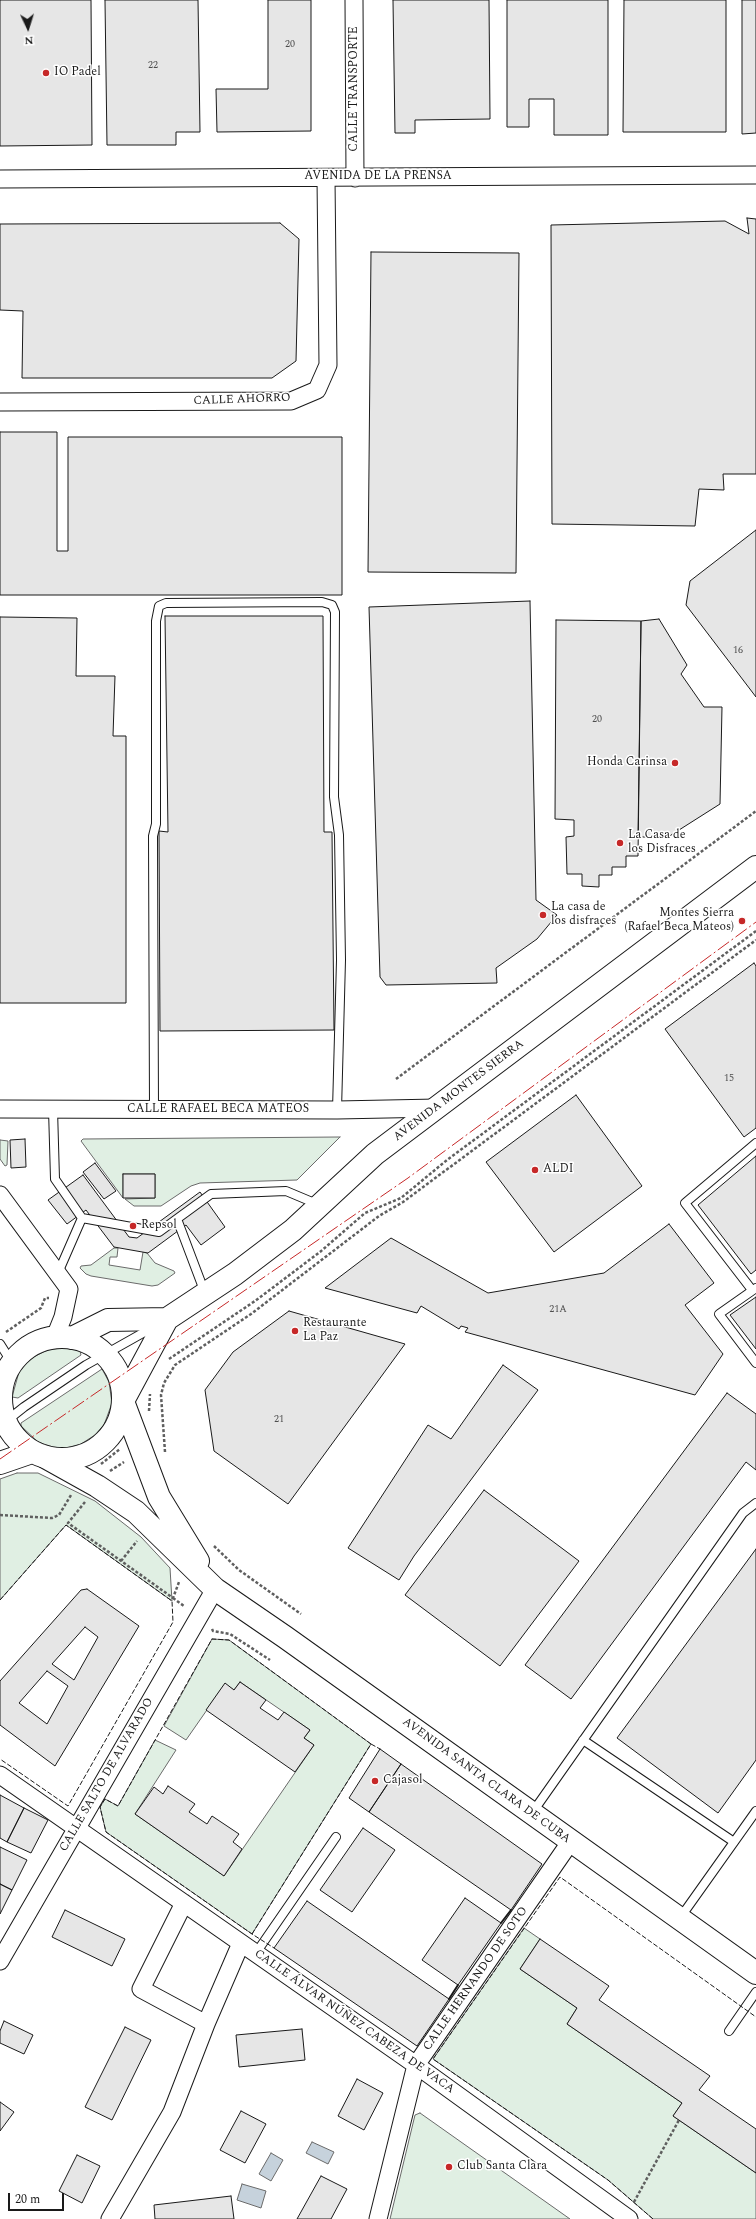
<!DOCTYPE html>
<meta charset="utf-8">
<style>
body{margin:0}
#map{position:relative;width:756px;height:2219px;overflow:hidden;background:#fff;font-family:Spectral,serif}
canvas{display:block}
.north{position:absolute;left:8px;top:8px;width:40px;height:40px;-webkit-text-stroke:3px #fff;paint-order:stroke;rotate:176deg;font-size:11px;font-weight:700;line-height:16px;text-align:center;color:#1a1a1a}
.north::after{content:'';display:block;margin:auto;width:14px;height:18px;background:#1a1a1a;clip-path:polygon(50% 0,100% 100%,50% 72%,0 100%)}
.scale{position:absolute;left:8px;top:2193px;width:56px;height:18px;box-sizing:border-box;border:2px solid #1a1a1a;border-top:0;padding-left:5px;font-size:12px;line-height:14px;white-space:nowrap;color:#1a1a1a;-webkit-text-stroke:3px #fff;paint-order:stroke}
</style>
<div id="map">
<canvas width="756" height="2219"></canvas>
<div class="north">N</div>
<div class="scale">20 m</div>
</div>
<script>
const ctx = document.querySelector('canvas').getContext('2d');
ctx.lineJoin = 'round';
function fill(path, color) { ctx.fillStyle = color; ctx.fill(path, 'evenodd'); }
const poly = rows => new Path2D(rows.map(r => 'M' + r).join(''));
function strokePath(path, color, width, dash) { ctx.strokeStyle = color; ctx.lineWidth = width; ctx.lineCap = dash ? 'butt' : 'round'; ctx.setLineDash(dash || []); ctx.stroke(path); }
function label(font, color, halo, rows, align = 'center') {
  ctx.font = font + ' Spectral,serif'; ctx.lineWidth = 3; ctx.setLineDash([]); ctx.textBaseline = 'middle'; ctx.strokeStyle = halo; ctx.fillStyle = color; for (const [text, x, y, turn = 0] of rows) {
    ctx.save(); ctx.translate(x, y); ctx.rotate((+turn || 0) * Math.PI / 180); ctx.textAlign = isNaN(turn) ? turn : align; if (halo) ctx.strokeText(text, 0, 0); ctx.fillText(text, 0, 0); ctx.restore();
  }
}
const green = poly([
 [340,1137,297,1180,200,1183,191,1186,161,1206,134,1206,125,1199,155,1198,155,1174,123,1174,123,1198,81,1141,83,1139,340,1137],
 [0,1140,8,1141,7,1165,5,1166,0,1159,0,1140],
 [114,1248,118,1248,117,1257,110,1257,109,1265,140,1270,143,1252,147,1253,155,1263,174,1271,175,1273,158,1285,152,1286,91,1276,86,1274,80,1268,81,1266,91,1265,114,1248],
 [69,1348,80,1351,81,1355,18,1398,12,1397,19,1372,31,1358,50,1349,69,1348],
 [102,1369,109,1382,112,1403,104,1425,95,1435,81,1444,66,1448,53,1447,38,1442,21,1426,21,1423,102,1369],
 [17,1473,38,1473,95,1501,141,1537,170,1568,172,1601,66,1525,0,1600,0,1479,17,1473],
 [212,1639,229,1640,371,1744,252,1934,106,1832,100,1807,105,1799,118,1806,155,1740,176,1750,135,1814,224,1876,314,1745,304,1738,310,1730,240,1682,234,1690,225,1684,186,1740,164,1726,212,1639],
 [524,1928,540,1939,520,1969,577,2008,567,2024,682,2103,673,2116,756,2173,756,2219,653,2219,608,2180,433,2059,524,1928],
 [420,2113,570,2219,390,2219,415,2115,420,2113]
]);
fill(green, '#e0efe3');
strokePath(green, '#6a6a6a', 1);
const water = poly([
 [312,2142,334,2152,328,2164,306,2153,312,2142],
 [271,2153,283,2160,271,2181,259,2174,271,2153],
 [242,2184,266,2191,261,2208,237,2200,242,2184]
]);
fill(water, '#c6d2dc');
strokePath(water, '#6a6a6a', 1);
const building = poly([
 [0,0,91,0,92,145,0,146,0,0],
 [105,0,198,0,200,132,176,132,176,145,107,145,105,0],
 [268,0,311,0,311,131,217,132,216,89,268,89,268,0],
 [393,0,489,0,490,119,415,120,415,133,395,133,393,0],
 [507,0,608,0,608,135,554,135,554,99,529,99,529,127,507,127,507,0],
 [624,0,726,0,726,132,623,132,624,0],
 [742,0,756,0,756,133,742,134,742,0],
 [747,218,756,219,756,474,723,474,724,490,699,489,695,526,552,524,551,225,725,221,749,234,747,218],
 [280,223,299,239,296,361,272,378,22,378,23,311,0,310,0,224,280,223],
 [371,252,519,253,516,573,368,572,371,252],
 [0,432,57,432,57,551,68,551,68,437,342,437,342,595,0,595,0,432],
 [756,530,756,697,686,605,690,581,756,530],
 [530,601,536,900,557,915,537,939,496,968,497,983,386,985,380,977,369,607,530,601],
 [165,616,323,616,324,832,332,832,334,1030,160,1031,159,831,168,832,165,616],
 [0,617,77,618,76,676,115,676,113,736,126,736,126,1003,0,1003,0,617],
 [659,619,687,665,681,674,704,707,722,707,720,804,668,837,638,837,641,621,659,619],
 [556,620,641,621,638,856,626,856,626,867,612,867,612,875,599,875,599,887,582,886,582,874,567,874,566,837,574,836,574,820,555,819,556,620],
 [754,963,756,966,756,1128,744,1137,665,1029,754,963],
 [576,1095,642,1186,554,1252,486,1162,576,1095],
 [25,1139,26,1167,11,1168,10,1140,25,1139],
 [756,1156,756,1270,751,1274,698,1205,756,1156],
 [95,1163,116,1191,104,1199,83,1172,95,1163],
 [123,1174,155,1174,155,1198,123,1198,123,1174],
 [83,1175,129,1237,137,1238,200,1192,225,1227,201,1245,186,1225,148,1253,114,1247,86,1210,67,1224,48,1200,83,1175],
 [669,1224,714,1283,685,1305,723,1354,695,1395,465,1332,468,1328,461,1326,459,1329,421,1306,417,1313,325,1288,391,1238,488,1293,604,1273,669,1224],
 [756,1297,756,1349,730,1315,756,1297],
 [289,1311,405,1344,288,1504,214,1451,205,1390,233,1352,289,1311],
 [503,1365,538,1390,414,1556,399,1580,348,1548,428,1425,451,1439,503,1365],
 [727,1393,756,1414,756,1470,746,1462,571,1699,525,1665,727,1393],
 [484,1490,579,1561,500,1666,405,1595,484,1490],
 [756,1549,756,1760,718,1813,617,1738,756,1549],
 [87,1589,139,1626,55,1766,0,1725,0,1681,81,1590,87,1589],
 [85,1627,98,1637,74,1680,52,1664,85,1627],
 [47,1671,68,1686,47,1724,19,1703,47,1671],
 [240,1682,266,1700,260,1708,278,1720,284,1712,310,1730,304,1738,314,1745,295,1772,206,1710,225,1683,234,1690,240,1682],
 [380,1749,401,1764,369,1812,349,1798,380,1749],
 [401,1764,542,1864,511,1910,369,1812,401,1764],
 [168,1786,195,1804,189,1812,207,1824,212,1816,239,1834,233,1842,242,1849,224,1876,135,1814,154,1787,163,1794,168,1786],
 [0,1795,24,1808,7,1842,0,1838,0,1795],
 [24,1808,48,1820,31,1853,7,1842,24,1808],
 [363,1828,395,1850,352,1912,320,1890,363,1828],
 [0,1847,27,1860,12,1890,0,1884,0,1847],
 [0,1884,12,1890,0,1914,0,1884],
 [465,1898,501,1923,458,1985,422,1960,465,1898],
 [307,1901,449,1999,417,2046,274,1948,307,1901],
 [65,1910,125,1939,112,1966,52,1937,65,1910],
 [540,1939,609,1986,599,2000,710,2076,699,2090,756,2129,756,2173,673,2116,682,2103,567,2024,577,2008,520,1969,540,1939],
 [4,2021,33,2035,24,2054,0,2043,0,2031,4,2021],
 [125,2027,151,2040,112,2120,85,2107,125,2027],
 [302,2029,305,2060,239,2067,236,2035,302,2029],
 [357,2079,383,2093,364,2130,338,2116,357,2079],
 [0,2102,14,2112,0,2131,0,2102],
 [241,2111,266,2124,245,2163,220,2150,241,2111],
 [77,2155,100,2166,82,2203,59,2191,77,2155],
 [321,2176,347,2189,331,2219,297,2219,321,2176],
 [231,2196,234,2219,155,2219,154,2205,231,2196]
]);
fill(building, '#e6e6e6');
strokePath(building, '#1a1a1a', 1);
const lane = poly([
 [53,1109,55,1179,82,1218,58,1273],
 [154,1110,153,836,156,824,156,621,159,606,166,603,322,602,332,605,335,612,334,797,339,835,341,960,337,1110],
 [82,1218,159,1232,211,1194,286,1191,317,1204],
 [177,1219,205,1293],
 [756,1288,719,1314,756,1363],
 [752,1290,685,1203,756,1143],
 [0,1344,12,1363],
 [0,1426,24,1407,86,1365,157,1325],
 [583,1740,734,1842],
 [532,1813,743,1513,756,1503],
 [680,1918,756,1811],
 [256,1953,336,1837],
 [729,2031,756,1992]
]);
const street = poly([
 [354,0,355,178],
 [0,179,756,175],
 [0,402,291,401,317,390,328,365,326,178],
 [0,1109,337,1110,437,1108],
 [0,1195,69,1289,63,1317,55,1337],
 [0,1775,416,2065,629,2219],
 [184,1903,141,1989,206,2024],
 [0,1961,215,1589],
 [110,2219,172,2112,206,2024,241,1943],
 [378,2219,416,2065,571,1841]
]);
const secondary = poly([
 [124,1404,159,1497,198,1561],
 [45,1457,97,1486,136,1512,215,1589,285,1637,756,1973]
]);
const primary = poly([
 '1 1398a61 61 0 1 1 122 0a61 61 0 1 1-122 0Z',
 [72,1338,108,1320,167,1319],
 [124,1399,167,1319,235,1274,293,1230,375,1154,756,867],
 [0,1463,32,1452]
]);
strokePath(lane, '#1a1a1a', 10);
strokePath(street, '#1a1a1a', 19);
strokePath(secondary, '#1a1a1a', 24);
strokePath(primary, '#1a1a1a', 24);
strokePath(poly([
 [396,1079,756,811],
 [6,1332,41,1308,45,1298,49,1298],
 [169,1359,255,1301,320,1252,365,1213,401,1198,447,1160,756,931],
 [149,1411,150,1394],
 [165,1452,161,1395,164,1383,175,1365,251,1314,379,1216,403,1202,756,940],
 [101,1464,120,1449],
 [110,1471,124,1462],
 [85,1502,68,1523,173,1598,179,1582],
 [0,1515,52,1518,59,1515,71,1495],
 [214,1546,239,1570,301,1614],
 [121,1561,137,1541],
 [173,1598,184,1606],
 [212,1629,213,1631,230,1634,270,1660],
 [634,2202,679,2120]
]), '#5f5f5f', 2.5, [3, 2]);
strokePath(lane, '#fff', 8);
strokePath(street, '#fff', 17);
strokePath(secondary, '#fff', 22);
strokePath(primary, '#fff', 22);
strokePath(poly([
 [0,1600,66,1525,172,1601,173,1622,68,1806,0,1759],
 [371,1744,380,1749],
 [252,1934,371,1744,229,1640,212,1639,118,1806,105,1799,100,1807,106,1832,252,1934,274,1948],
 [653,2219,608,2180,433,2059,560,1877,756,2017]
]), '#1a1a1a', 1, [5, 2]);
strokePath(poly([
 [501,1923,511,1910],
 [449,1999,458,1985]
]), '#1a1a1a', 2);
strokePath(poly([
 [0,1459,408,1178,756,922]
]), '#c62828', 1, [14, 3, 2, 3]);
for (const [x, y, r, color] of [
 [46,73,4,"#c62828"],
 [675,763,4,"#c62828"],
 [620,843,4,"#c62828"],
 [543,915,4,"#c62828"],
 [742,921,4,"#c62828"],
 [535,1170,4,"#c62828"],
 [133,1226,4,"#c62828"],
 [295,1331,4,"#c62828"],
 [375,1781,4,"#c62828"],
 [449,2167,4,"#c62828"]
]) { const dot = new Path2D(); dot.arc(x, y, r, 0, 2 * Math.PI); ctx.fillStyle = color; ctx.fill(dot); strokePath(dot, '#fff', 1.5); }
label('10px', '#4d4d4d', null, [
 ["20",290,45],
 ["22",153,66],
 ["16",738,651],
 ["20",597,720],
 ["15",729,1079],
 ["21A",558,1310],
 ["21",279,1420]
]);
label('12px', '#1a1a1a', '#fff', [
 ["IO Padel",54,73],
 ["Honda Carinsa",667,763,"right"],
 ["La Casa de",628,836],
 ["los Disfraces",628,850],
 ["La casa de",551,908],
 ["los disfraces",551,922],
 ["Montes Sierra",734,914,"right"],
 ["(Rafael Beca Mateos)",734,928,"right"],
 ["ALDI",543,1170],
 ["Repsol",141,1226],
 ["Restaurante",303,1324],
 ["La Paz",303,1338],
 ["Cajasol",383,1781],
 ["Club Santa Clara",457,2167]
], 'left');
label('12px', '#1a1a1a', '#fff', [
 ["CALLE TRANSPORTE",355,89,-90],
 ["AVENIDA DE LA PRENSA",378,177],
 ["CALLE AHORRO",242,400,-2],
 ["AVENIDA MONTES SIERRA",459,1091,-37],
 ["CALLE RAFAEL BECA MATEOS",218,1110],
 ["CALLE SALTO DE ALVARADO",107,1775,-60],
 ["AVENIDA SANTA CLARA DE CUBA",486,1781,36],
 ["CALLE HERNANDO DE SOTO",476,1979,-55],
 ["CALLE ÁLVAR NÚÑEZ CABEZA DE VACA",354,2022,35]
]);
</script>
